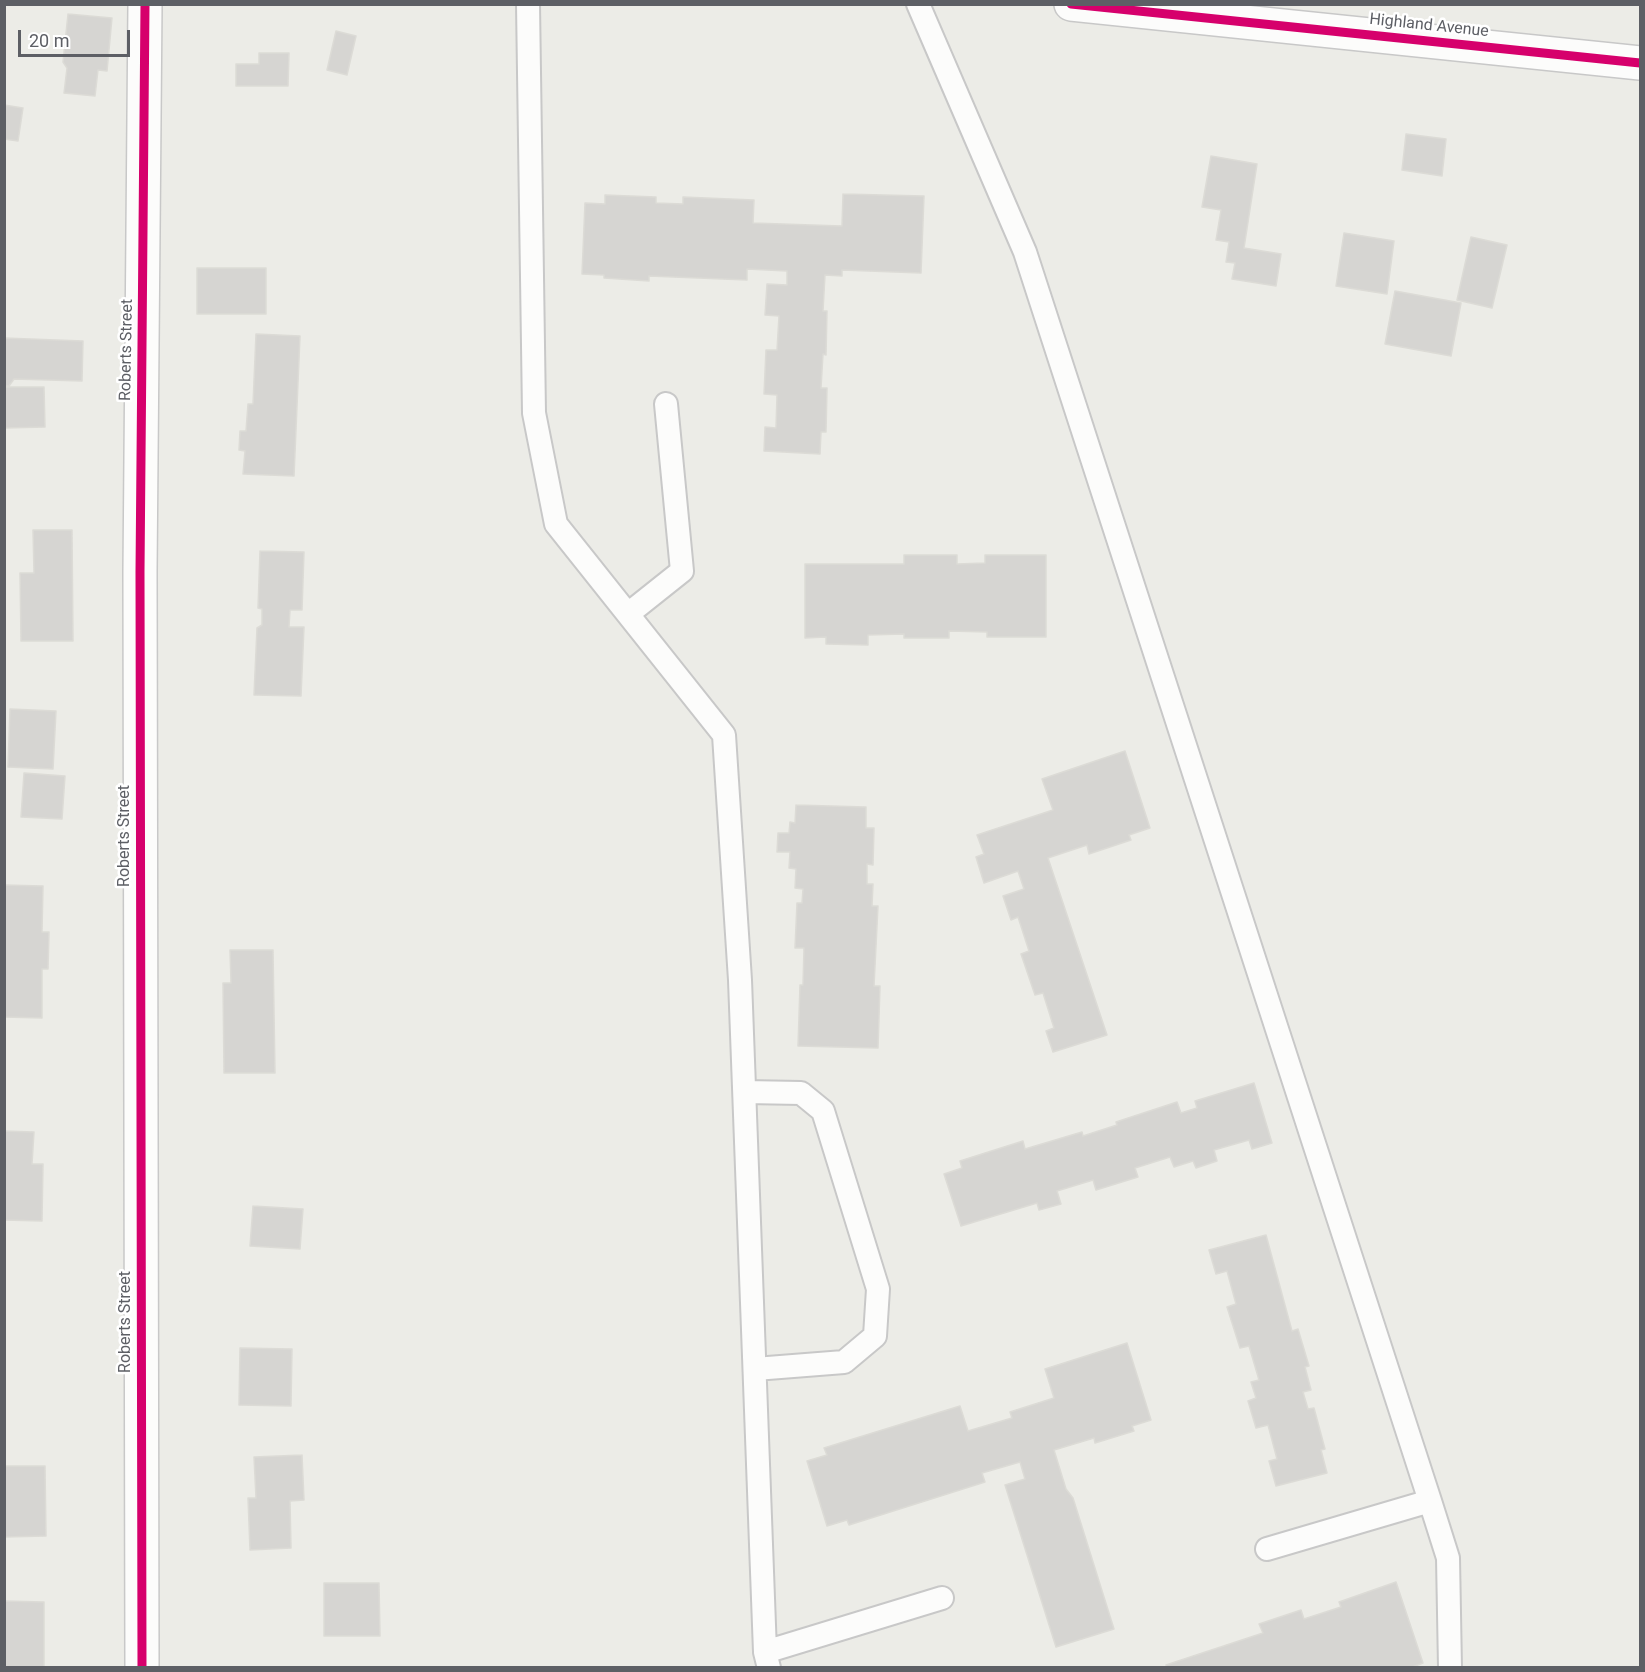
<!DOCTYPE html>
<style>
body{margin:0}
#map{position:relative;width:1645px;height:1672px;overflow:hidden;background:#ecece7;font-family:Roboto,sans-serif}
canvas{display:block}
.frame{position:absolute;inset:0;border:6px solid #5d5f65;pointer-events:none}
.scale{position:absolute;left:18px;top:30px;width:112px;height:27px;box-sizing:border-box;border:3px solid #5d5f65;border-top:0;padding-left:8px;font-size:18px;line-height:21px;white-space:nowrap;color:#5d5f65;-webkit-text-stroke:4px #fff;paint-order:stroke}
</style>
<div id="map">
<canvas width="1645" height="1672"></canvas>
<div class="frame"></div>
<div class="scale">20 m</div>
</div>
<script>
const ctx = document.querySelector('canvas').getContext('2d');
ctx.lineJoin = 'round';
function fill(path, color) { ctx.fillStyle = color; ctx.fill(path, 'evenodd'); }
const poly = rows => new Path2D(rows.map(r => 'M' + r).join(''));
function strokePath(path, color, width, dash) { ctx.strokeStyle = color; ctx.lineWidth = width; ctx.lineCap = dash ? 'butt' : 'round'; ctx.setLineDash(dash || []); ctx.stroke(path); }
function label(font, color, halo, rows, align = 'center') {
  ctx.font = font + ' Roboto,sans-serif'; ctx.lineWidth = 5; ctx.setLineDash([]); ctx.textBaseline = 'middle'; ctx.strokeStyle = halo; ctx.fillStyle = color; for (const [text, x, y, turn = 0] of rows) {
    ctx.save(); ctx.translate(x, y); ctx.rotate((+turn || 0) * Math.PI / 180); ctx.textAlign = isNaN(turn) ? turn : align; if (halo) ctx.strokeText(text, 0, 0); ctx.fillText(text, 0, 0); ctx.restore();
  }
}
const building = poly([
 [68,14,112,18,107,71,98,70,95,96,64,93,67,68,63,62,68,14],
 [336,31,356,36,347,75,327,70,336,31],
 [259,53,289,53,288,86,236,86,236,64,259,64,259,53],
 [4,105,23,108,18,141,4,139,4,105],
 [1406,134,1446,139,1442,176,1402,170,1406,134],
 [1211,156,1257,164,1244,248,1281,254,1276,286,1232,279,1235,263,1226,262,1229,242,1216,240,1221,210,1202,207,1211,156],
 [843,194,924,196,921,273,842,270,842,276,825,275,823,311,827,311,826,355,823,354,821,388,827,388,826,432,821,432,820,454,764,451,765,427,776,428,777,395,764,394,766,350,777,350,779,316,765,315,767,284,787,285,787,271,747,269,747,280,649,276,649,281,604,278,604,275,582,274,585,203,605,204,605,195,656,197,656,203,683,204,683,197,754,200,753,223,842,226,843,194],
 [1344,233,1394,241,1387,294,1336,286,1344,233],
 [1471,237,1507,245,1492,308,1457,300,1471,237],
 [197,268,266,268,266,314,197,314,197,268],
 [1395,291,1461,303,1451,356,1385,344,1395,291],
 [256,334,300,336,294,476,243,474,245,451,239,450,240,431,246,431,248,404,253,404,256,334],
 [4,338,83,341,82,381,14,379,9,386,4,386,4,338],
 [4,387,44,387,45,427,4,428,4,387],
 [33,530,72,530,73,641,21,641,20,573,34,573,33,530],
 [260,551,304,552,302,610,290,610,289,627,304,627,301,696,254,695,257,628,262,625,262,609,258,608,260,551],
 [904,555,957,555,957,564,985,563,985,555,1046,555,1046,637,987,637,987,632,949,631,949,638,904,638,904,634,868,635,868,645,826,644,826,637,805,638,805,564,904,564,904,555],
 [10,709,56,711,53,769,8,767,10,709],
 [1125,751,1150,828,1129,835,1131,840,1089,854,1087,845,1048,858,1107,1035,1053,1052,1046,1031,1054,1028,1043,993,1035,995,1021,954,1029,951,1018,917,1011,920,1003,896,1024,889,1018,871,984,883,976,857,984,854,977,835,1053,810,1042,779,1125,751],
 [24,773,65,776,62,819,21,817,24,773],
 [796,805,866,807,866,828,874,828,873,865,867,864,867,884,873,884,872,906,878,906,874,986,880,986,878,1048,798,1046,800,985,803,985,804,948,795,948,797,903,802,903,803,889,795,888,796,869,789,868,790,852,777,852,778,833,789,833,790,822,795,823,796,805],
 [4,885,43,886,42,932,49,932,48,969,42,969,42,1018,4,1017,4,885],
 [230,950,273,950,275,1073,224,1073,223,983,231,983,230,950],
 [1254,1083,1272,1143,1252,1149,1249,1140,1214,1150,1217,1161,1196,1168,1193,1161,1174,1167,1170,1157,1135,1168,1138,1177,1096,1190,1093,1180,1057,1191,1061,1204,1039,1210,1037,1203,961,1226,944,1174,962,1168,960,1161,1023,1141,1025,1149,1082,1132,1083,1136,1117,1125,1116,1122,1177,1102,1181,1113,1197,1108,1195,1101,1254,1083],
 [4,1131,34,1132,32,1164,43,1164,42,1221,4,1220,4,1131],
 [253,1206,303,1209,300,1249,250,1246,253,1206],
 [1266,1235,1292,1331,1298,1329,1309,1366,1305,1367,1311,1390,1303,1392,1308,1409,1314,1408,1325,1449,1321,1450,1327,1473,1276,1486,1269,1461,1277,1459,1268,1425,1256,1428,1248,1401,1256,1398,1251,1382,1259,1380,1249,1346,1240,1348,1227,1307,1236,1304,1227,1271,1216,1274,1209,1250,1266,1235],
 [1127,1343,1151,1420,1132,1426,1134,1431,1095,1443,1094,1438,1054,1450,1066,1489,1073,1498,1114,1629,1056,1647,1005,1485,1025,1479,1020,1462,982,1473,985,1482,849,1525,847,1520,827,1526,807,1461,827,1455,824,1448,960,1406,968,1431,1012,1418,1010,1412,1054,1398,1045,1369,1127,1343],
 [240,1348,292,1349,291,1406,239,1405,240,1348],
 [302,1455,304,1500,290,1501,291,1548,250,1550,248,1498,256,1498,254,1457,302,1455],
 [4,1466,45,1466,46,1536,4,1537,4,1466],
 [1396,1582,1423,1663,1410,1668,1167,1668,1166,1665,1263,1633,1259,1624,1301,1610,1304,1619,1341,1607,1339,1602,1396,1582],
 [324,1583,379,1583,380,1636,324,1636,324,1583],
 [4,1601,44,1602,44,1668,4,1668,4,1601]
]);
fill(building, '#d6d5d2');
strokePath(building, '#dcdbd6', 1.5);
const service = poly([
 [528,4,534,413,556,524,724,735,740,980,765,1652,769,1668],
 [918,4,1025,252,1430,1501,1448,1558,1450,1668],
 [628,614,682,571,666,404],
 [745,1092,801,1093,823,1111,878,1289,875,1336,844,1362,755,1369],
 [1267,1549,1430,1501],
 [765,1652,942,1598]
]);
const minor = poly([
 [142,1668,140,571,145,4]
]);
const tertiary = poly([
 [1071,4,1640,63]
]);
strokePath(service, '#c8c8c8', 26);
strokePath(minor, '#c8c8c8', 36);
strokePath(tertiary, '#c8c8c8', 36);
strokePath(service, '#fcfcfb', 22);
strokePath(minor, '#fcfcfb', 33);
strokePath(tertiary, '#fcfcfb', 33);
strokePath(poly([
 [1071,4,1640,63],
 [142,1668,140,571,145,4]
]), '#d6006c', 9);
label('16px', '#5d5f65', '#fff', [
 ["Highland Avenue",1429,26,6],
 ["Roberts Street",127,350,-89],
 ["Roberts Street",125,836,-90],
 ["Roberts Street",126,1322,-90]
]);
</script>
